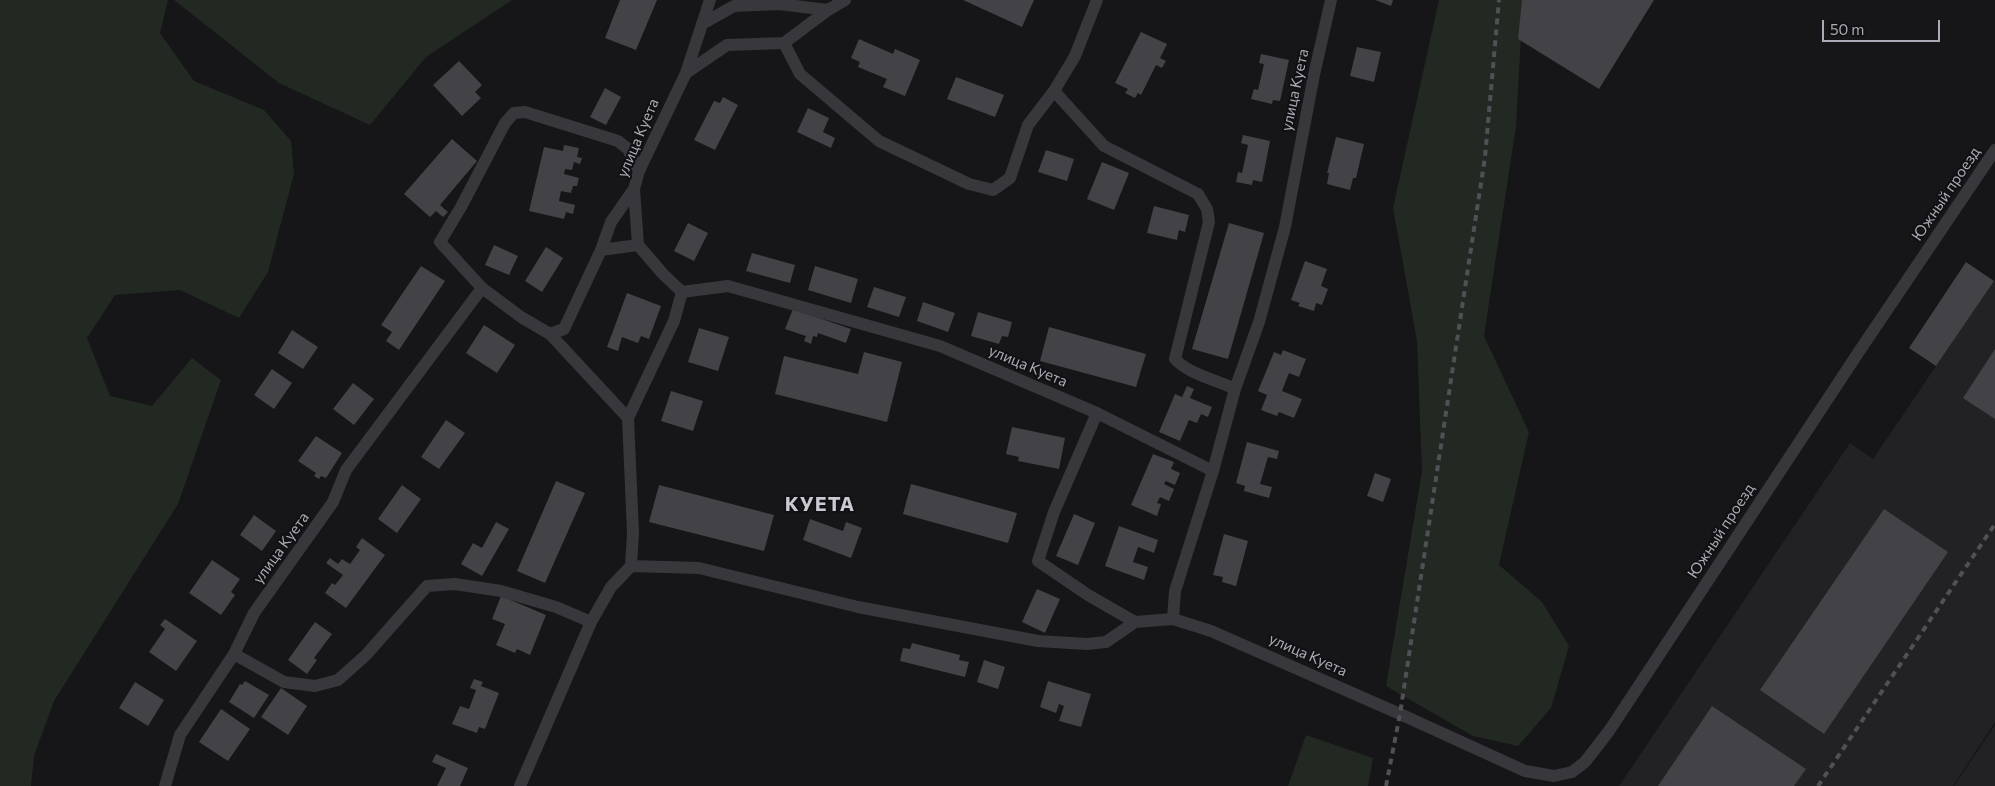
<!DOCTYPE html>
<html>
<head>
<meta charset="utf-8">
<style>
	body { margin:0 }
	#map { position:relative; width:1995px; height:786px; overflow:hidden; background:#161517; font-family:Commissioner,sans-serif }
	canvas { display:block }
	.scale { position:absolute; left:1822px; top:20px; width:118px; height:22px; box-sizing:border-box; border:2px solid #a9abb6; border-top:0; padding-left:6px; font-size:15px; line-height:18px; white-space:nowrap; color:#a9abb6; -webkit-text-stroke:4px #111012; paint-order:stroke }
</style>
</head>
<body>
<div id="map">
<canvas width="1995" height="786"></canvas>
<div class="scale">50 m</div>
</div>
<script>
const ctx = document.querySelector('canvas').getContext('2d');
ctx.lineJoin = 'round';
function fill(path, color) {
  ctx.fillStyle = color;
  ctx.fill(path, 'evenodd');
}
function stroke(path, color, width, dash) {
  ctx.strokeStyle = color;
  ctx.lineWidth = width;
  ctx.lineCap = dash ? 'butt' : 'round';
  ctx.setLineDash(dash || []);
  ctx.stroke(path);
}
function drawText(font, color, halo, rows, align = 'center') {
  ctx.font = font + ' Commissioner,sans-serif';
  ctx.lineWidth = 4;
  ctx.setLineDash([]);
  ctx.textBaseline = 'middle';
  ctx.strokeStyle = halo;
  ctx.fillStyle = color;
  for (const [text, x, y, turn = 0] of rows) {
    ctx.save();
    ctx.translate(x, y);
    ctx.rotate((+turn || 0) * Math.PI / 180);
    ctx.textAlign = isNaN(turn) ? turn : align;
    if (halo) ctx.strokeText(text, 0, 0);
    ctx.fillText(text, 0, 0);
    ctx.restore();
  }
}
const built = new Path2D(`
	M1995,279V722L1953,786H1619L1850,443L1873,459Z
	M1995,725V786H1954Z`);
const green = new Path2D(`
	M0,0H168L160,33L194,81L264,110L291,141L294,174L268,272L239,318L180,290L115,295L87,338L110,396L152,406L192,358L221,380L178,504L54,701L34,756L31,786H0Z
	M174,0H512L426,57L370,125L279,83Z
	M1439,0H1523L1516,126L1484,336L1529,432L1499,565L1542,602L1569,646L1551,708L1518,746L1473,736L1386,686L1422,471L1417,341L1393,208Z
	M1306,735L1373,758L1368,786H1288Z`);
const building = new Path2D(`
	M620,0H657L636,50L605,38Z
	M963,0H1034L1022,27Z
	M1375,0H1393L1391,6Z
	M1522,0H1654L1599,89L1518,39Z
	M1141,32L1167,44L1160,58L1166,61L1162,68L1156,65L1141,95L1138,93L1135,98L1125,93L1128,89L1115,83Z
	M859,39L893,54L895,49L920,60L905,96L883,87L887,79L858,67L860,62L851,58Z
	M1357,47L1381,52L1374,82L1350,76Z
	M1261,54L1289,60L1280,101L1273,100L1272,104L1251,99L1254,89L1258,90L1264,64L1259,63Z
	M459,61L482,85L475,92L481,98L462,116L433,85Z
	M956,77L1004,95L995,117L947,99Z
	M605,88L621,97L606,125L590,117Z
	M723,97L738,105L715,150L694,140L714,101L720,103Z
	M808,108L829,118L823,132L835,138L831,148L797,132Z
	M1243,135L1270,141L1262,182L1253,180L1252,185L1236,182L1238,172L1242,173L1248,145L1241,143Z
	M1336,137L1364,144L1356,178H1353L1350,190L1327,184L1329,173H1327Z
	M452,139L477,161L440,205L448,212L443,217L436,211L430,217L404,194Z
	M564,145L579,148L577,157L582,158L580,164L574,162L572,170L565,169L564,174L579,178L577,186H573L571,193L561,191L559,201L575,205L573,214L566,212L564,219L529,211L544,147L563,151Z
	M1046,150L1074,159L1067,181L1038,172Z
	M1102,162L1129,173L1114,210L1087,199Z
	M1154,206L1189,215L1185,232L1179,230L1177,240L1147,233Z
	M688,223L708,233L694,261L674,251Z
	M1229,223L1264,233L1228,359L1192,349Z
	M494,245L518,256L509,275L485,265Z
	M546,247L563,258L542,292L525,281Z
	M752,253L795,265L790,283L746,271Z
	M1305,261L1327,269L1321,286L1328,289L1322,305L1316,303L1314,311L1298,306L1300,303L1291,300Z
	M1966,262L1994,281L1936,366L1909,348Z
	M421,266L445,281L399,350L386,341L392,332L381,325Z
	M815,266L858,279L851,303L808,290Z
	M874,287L906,297L899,317L867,307Z
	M627,293L661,306L649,339L641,336L638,343L622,337L618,351L607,347Z
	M923,302L955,313L948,332L917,321Z
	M793,309L851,329L846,343L818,333L817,337L813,336L811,344L804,341L806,336L785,329Z
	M978,312L1012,322L1008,337L1002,336L999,344L971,336Z
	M484,325L515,345L497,373L466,353Z
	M1049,327L1146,354L1136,387L1040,361Z
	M699,328L729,337L718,371L688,362Z
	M292,330L318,347L303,369L278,353Z
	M1995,349V419L1963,398Z
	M1283,350L1306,359L1299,377L1289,373L1282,391L1302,399L1294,418L1279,412L1277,416L1261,410L1267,395L1258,391L1274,352L1281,355Z
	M864,352L902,362L887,422L775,394L784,356L858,374Z
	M272,369L292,383L274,409L254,395Z
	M353,383L374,399L354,425L333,409Z
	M1187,386L1194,389L1190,398L1212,407L1208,417L1201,414L1197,423L1189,420L1180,441L1159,432L1175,394L1182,397Z
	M671,391L703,401L693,431L661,421Z
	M446,420L465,433L439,469L421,457Z
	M1012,427L1065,438L1059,469L1018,461L1019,457L1006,454Z
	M316,436L342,453L326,478L321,476L319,479L314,476L316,473L298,461Z
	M1247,442L1279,451L1277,459L1268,457L1260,484L1272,487L1269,498L1244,491L1245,486L1236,483Z
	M1153,454L1174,462L1171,469L1180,473L1175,485L1166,481L1164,484L1174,489L1169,501L1160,497L1157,503L1161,504L1157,516L1131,505Z
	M1375,473L1391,479L1383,502L1367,496Z
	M556,481L585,493L545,583L517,571Z
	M911,484L1017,513L1008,543L903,514Z
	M402,485L421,499L397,533L378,519Z
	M659,485L774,515L764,551L649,522Z
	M1884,509L1948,552L1824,734L1760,690Z
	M1074,514L1095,523L1078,565L1056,556Z
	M254,515L276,531L262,551L240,535Z
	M810,519L843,531L846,522L862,528L851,558L803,540Z
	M496,522L509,529L482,576L461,564L473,543L482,548Z
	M1119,526L1158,540L1154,553L1138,547L1133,562L1148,567L1144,580L1105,566Z
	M1224,534L1248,541L1236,586L1222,582L1223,577L1213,575Z
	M362,538L385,555L346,608L325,593L332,583L335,585L343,575L326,563L330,558L338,564L342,559L350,564L360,550L356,547Z
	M212,560L240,579L231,592L235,595L221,615L189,593Z
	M1037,589L1060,599L1045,633L1022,622Z
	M501,596L546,615L530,655L517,649L515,653L496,645L505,624L492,619Z
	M165,619L197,641L176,671L149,652L165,629L160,625Z
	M315,622L332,634L314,658L317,660L307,674L288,660Z
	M912,643L960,655L959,660L969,662L965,677L900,661L903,648L910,649Z
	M984,660L1005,667L998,689L977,682Z
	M474,679L483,682L481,686L499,693L485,729L479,727L477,733L452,724L460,706L469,709L476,690L470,688Z
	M245,681L269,695L254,718L229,702L240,684L242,685Z
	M1048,681L1091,694L1081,727L1059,721L1064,706L1059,704L1056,713L1040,707Z
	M135,682L164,700L148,726L119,708Z
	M281,688L307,706L288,735L261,717Z
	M1712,706L1806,769L1794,786H1658Z
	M221,709L250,729L228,761L199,742Z
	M436,754L468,768L460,786H437L446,768L432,762Z`);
const street = new Path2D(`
	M702,24L734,6L779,4L828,10
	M784,43L800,74L879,141L969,184L993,190L1010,178L1028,125L1054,91L1075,56L1097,0
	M686,73L727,45L784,43L828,10L845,0
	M1054,91L1104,146L1198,194L1207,209L1209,222L1175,359C1190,375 1215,379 1235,389
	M601,250L638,245
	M482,288L440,242L461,207L505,123L514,113L525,112L618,141L628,149L639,171
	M682,292L728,286L940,346L1097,413L1054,512L1038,561L1088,595L1135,622
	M550,334L564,329L601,250L611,222L634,189
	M1097,413L1213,471
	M628,418L674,321L682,292L663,274L638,245L634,189L639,171L686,73L710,0
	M1173,619L1175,591L1213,471L1235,389L1259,322L1285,227L1314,75L1331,0
	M234,654L284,682L315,686L338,680L366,655L427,586L455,584L501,591L556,607L591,622
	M165,786L180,735L234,654L254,613L333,502L346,470L482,288L521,317L550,334L628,418L633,533L631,566
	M520,786L591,622L611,587L631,566L699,568L858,607L1038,641L1087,644L1106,642L1135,622L1173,619L1211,631L1400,714L1525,771L1554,776L1572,772L1585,762L1609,731L1858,353L1995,150`);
const rail = new Path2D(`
	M1386,786L1400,714L1485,157L1499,0
	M1818,786L1995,524`);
const streetNames = [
	["улица Куета",1295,90,-78],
	["улица Куета",638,138,-67],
	["Южный проезд",1946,194,-56],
	["улица Куета",1028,366,23],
	["Южный проезд",1721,531,-57],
	["улица Куета",281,548,-54],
	["улица Куета",1308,655,24]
];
const districtNames = [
	["КУЕТА",820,504]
];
fill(built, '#222124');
fill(green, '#222923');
fill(building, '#434247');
stroke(street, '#37373c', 12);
stroke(rail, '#505156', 4, [6, 5]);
drawText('15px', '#a9abb6', '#111012', streetNames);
ctx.letterSpacing = '1px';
drawText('bold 20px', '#c9cad2', '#111012', districtNames);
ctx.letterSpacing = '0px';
</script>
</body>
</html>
